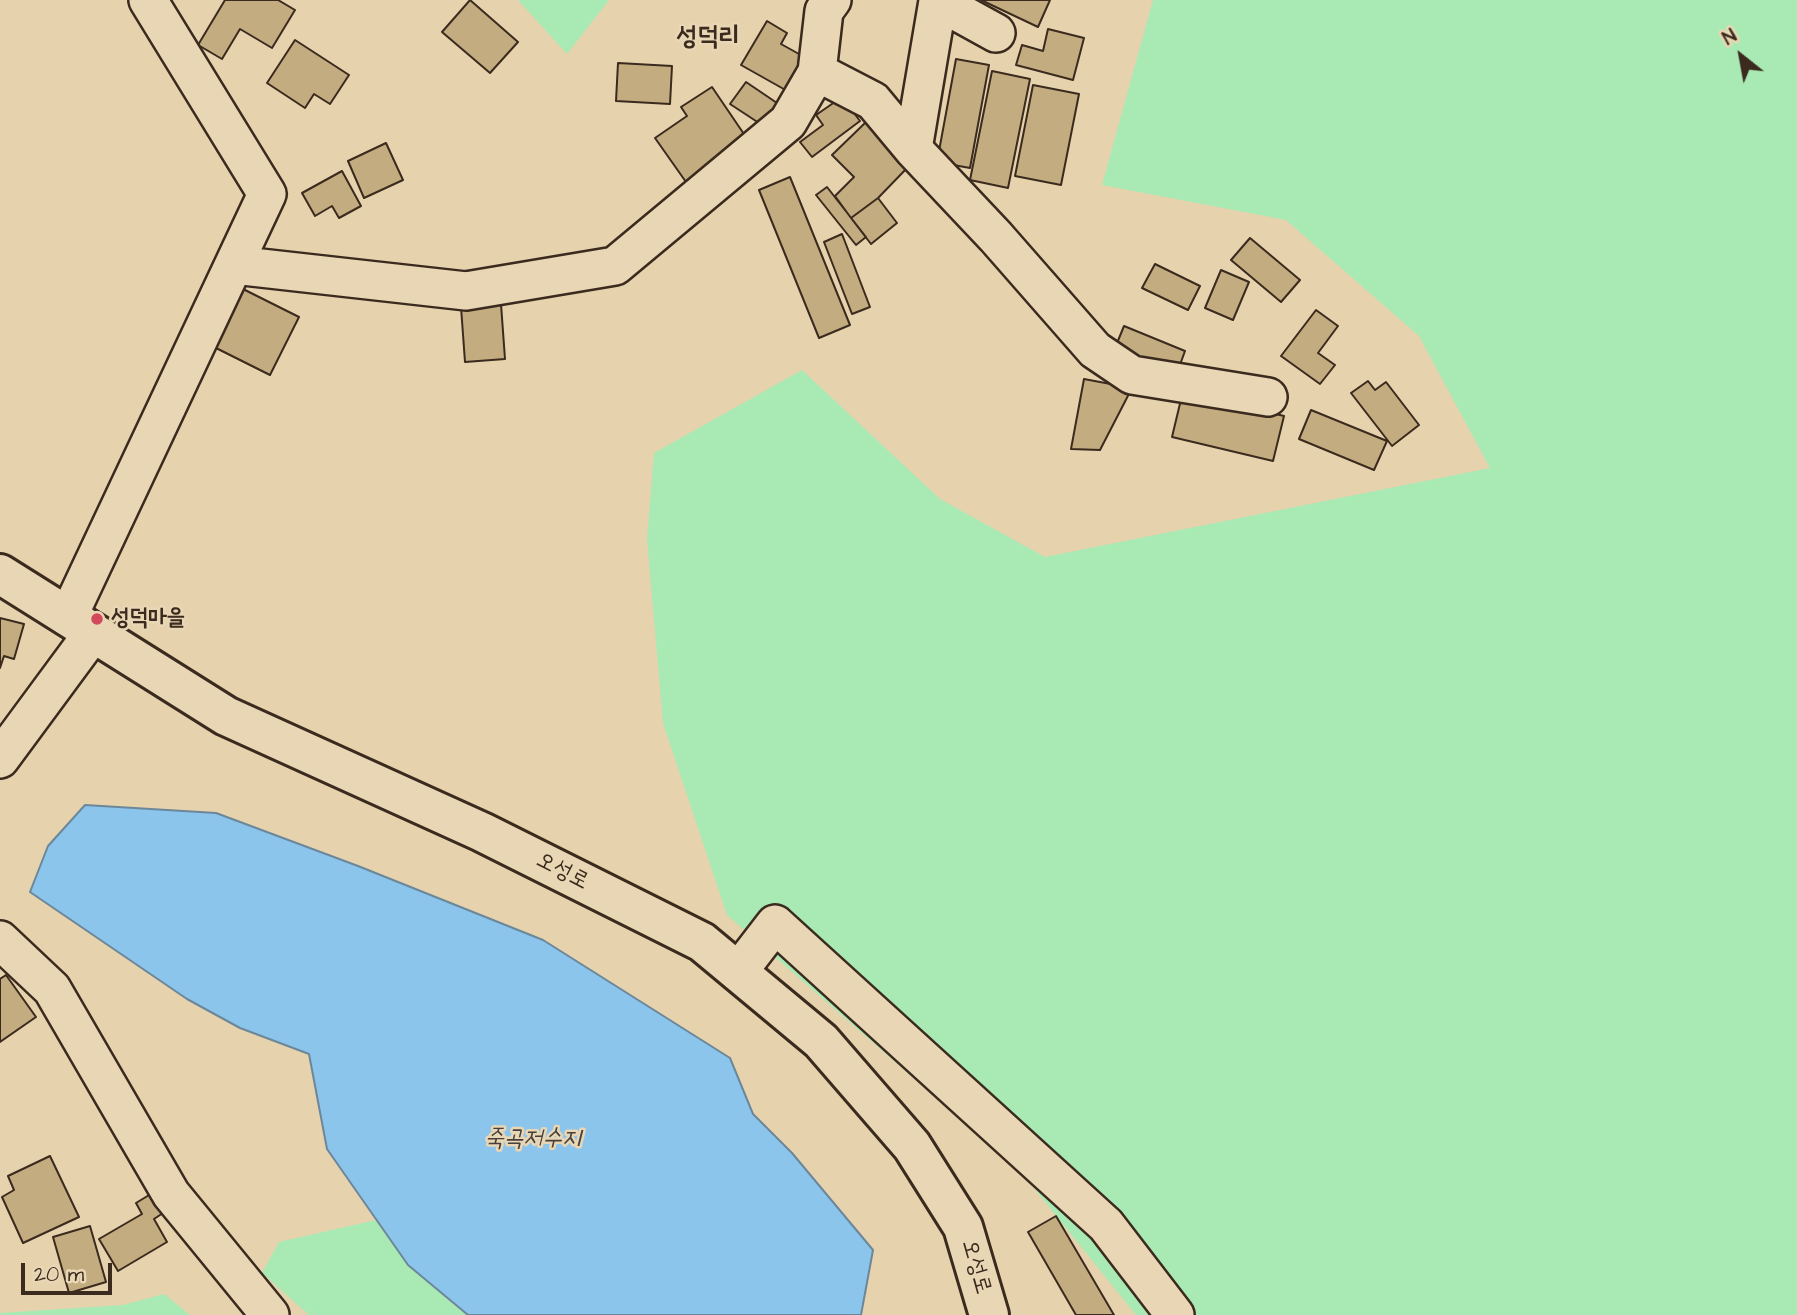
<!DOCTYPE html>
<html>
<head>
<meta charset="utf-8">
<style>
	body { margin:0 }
	#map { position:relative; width:1797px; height:1315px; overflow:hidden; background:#e6d2ad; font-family:"Architects Daughter",sans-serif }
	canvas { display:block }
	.north { position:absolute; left:1706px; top:21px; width:70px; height:70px; -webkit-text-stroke:5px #e9d6b4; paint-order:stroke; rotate:329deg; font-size:19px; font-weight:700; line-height:28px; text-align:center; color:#3b2a1e }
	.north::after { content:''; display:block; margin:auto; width:24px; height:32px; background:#3b2a1e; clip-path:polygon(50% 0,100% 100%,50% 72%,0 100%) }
	.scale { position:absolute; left:21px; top:1263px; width:91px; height:32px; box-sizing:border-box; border:4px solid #3b2a1e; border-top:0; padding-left:9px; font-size:21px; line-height:24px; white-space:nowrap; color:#3b2a1e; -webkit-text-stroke:5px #e9d6b4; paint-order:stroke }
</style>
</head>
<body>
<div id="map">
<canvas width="1797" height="1315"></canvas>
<div class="north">N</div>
<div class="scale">20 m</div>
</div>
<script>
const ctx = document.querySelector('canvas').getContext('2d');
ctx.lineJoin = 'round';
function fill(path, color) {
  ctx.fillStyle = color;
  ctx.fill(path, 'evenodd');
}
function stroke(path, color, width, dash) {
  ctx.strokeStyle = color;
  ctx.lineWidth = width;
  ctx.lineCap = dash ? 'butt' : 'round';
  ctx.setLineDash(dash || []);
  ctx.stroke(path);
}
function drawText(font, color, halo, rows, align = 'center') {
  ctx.font = font + ' "Architects Daughter","Poor Story",sans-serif';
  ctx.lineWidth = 5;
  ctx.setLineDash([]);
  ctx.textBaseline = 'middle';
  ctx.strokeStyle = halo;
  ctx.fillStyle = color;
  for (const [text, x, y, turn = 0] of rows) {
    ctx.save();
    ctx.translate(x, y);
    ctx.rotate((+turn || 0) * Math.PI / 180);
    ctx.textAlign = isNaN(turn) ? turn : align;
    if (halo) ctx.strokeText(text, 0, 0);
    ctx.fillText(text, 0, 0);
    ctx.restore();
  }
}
const green = new Path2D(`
	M518,0H609L567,54Z
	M1153,0H1797V1315H1136L1020,1171L727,915L663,723L647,539L654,453L802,370L940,499L1045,557L1490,468L1419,336L1286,220L1102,185Z
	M376,1220L408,1265L468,1315H309L262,1273L279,1242Z
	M164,1294L190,1315H0V1313L123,1305Z`);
const water = new Path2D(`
	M85,805L216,813L358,866L543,940L730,1058L753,1114L792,1153L873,1250L861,1315H468L408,1265L327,1149L309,1054L240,1028L187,999L30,892L48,846Z`);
const building = new Path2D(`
	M225,0H278L295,10L272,48L240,29L222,59L198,45Z
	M470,0L518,42L490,73L442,32Z
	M981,0H1050L1038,27Z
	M767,21L787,33L781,44L808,59L789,92L741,65Z
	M1048,29L1084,38L1073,80L1016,65L1022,45L1043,51Z
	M295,40L349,75L330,104L314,94L305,108L267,83Z
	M956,59L989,65L970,168L937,162Z
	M618,63L672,66L670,104L616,101Z
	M992,71L1030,79L1008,188L970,180Z
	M746,82L777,103L762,125L730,104Z
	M1033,85L1079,94L1061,185L1015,176Z
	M712,87L748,140L686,182L655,138L687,116L681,107Z
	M842,97L860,121L812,157L800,142L823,125L816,115Z
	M866,122L909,166L878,198L851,218L835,196L854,177L832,155Z
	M386,143L403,180L364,198L348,161Z
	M342,171L361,206L339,218L332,206L315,216L302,193Z
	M790,177L850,325L819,338L759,190Z
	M827,187L866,237L856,245L816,195Z
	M878,198L897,223L871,244L851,218Z
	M842,234L870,307L852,314L824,242Z
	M1250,238L1300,280L1281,302L1231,260Z
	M1155,264L1200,286L1188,310L1142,288Z
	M1221,270L1249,282L1233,320L1205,308Z
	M243,289L299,317L270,375L214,347Z
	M501,304L505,359L465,362L461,307Z
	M1316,310L1338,326L1318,353L1335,365L1320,384L1281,356Z
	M1124,326L1185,351L1177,373L1115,348Z
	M1084,379L1132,388L1100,450L1071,449Z
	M1368,381L1375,390L1386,382L1419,425L1392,446L1351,393Z
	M1183,391L1284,416L1273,461L1172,437Z
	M1311,410L1387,441L1374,470L1299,439Z
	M0,618L24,624L14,659L4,656L0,668Z
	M6,975L36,1017L0,1042V979Z
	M50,1156L79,1217L23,1243L2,1197L14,1190L8,1176Z
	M154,1192L166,1211L154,1219L167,1242L118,1271L99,1239L142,1214L136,1203Z
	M1056,1216L1114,1315H1076L1028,1232Z
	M90,1226L106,1282L69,1293L53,1237Z`);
const minor = new Path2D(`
	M817,72L873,101L913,149L996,237L1095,350L1132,375L1268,397
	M913,149L938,1L996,33
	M234,265L466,291L615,266L788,122L817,72L824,11L832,0
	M68,617L267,194L148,0
	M0,759L93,633
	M0,940L52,989L171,1194L270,1315
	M738,972L775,924L1106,1225L1175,1315`);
const secondary = new Path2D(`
	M0,574L226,716L482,832L702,942L821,1041L912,1146L963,1227L989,1315`);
const markers = [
	[97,619,7,"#d1495b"]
];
const poiNames = [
	["성덕마을",111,619]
];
const streetNames = [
	["오성로",562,872,27],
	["오성로",975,1267,74]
];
const waterNames = [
	["죽곡저수지",533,1140]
];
const quarterNames = [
	["성덕리",708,39]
];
fill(green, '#a9eab4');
fill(water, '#8cc5eb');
stroke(water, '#6c8799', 2);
fill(building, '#c4ac81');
stroke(building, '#3b2a1e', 2);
stroke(minor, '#3b2a1e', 42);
stroke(secondary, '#3b2a1e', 44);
stroke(minor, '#e9d6b4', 37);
stroke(secondary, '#e9d6b4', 38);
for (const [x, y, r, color] of markers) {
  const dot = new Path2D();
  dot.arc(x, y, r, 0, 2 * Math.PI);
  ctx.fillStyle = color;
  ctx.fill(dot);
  stroke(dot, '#e9d6b4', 2.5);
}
drawText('bold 23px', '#3b2a1e', '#e9d6b4', poiNames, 'left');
drawText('23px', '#3b2a1e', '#e9d6b4', streetNames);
drawText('italic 24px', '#47413d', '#e9d6b4', waterNames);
drawText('bold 26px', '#3b2a1e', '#e9d6b4', quarterNames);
</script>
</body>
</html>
